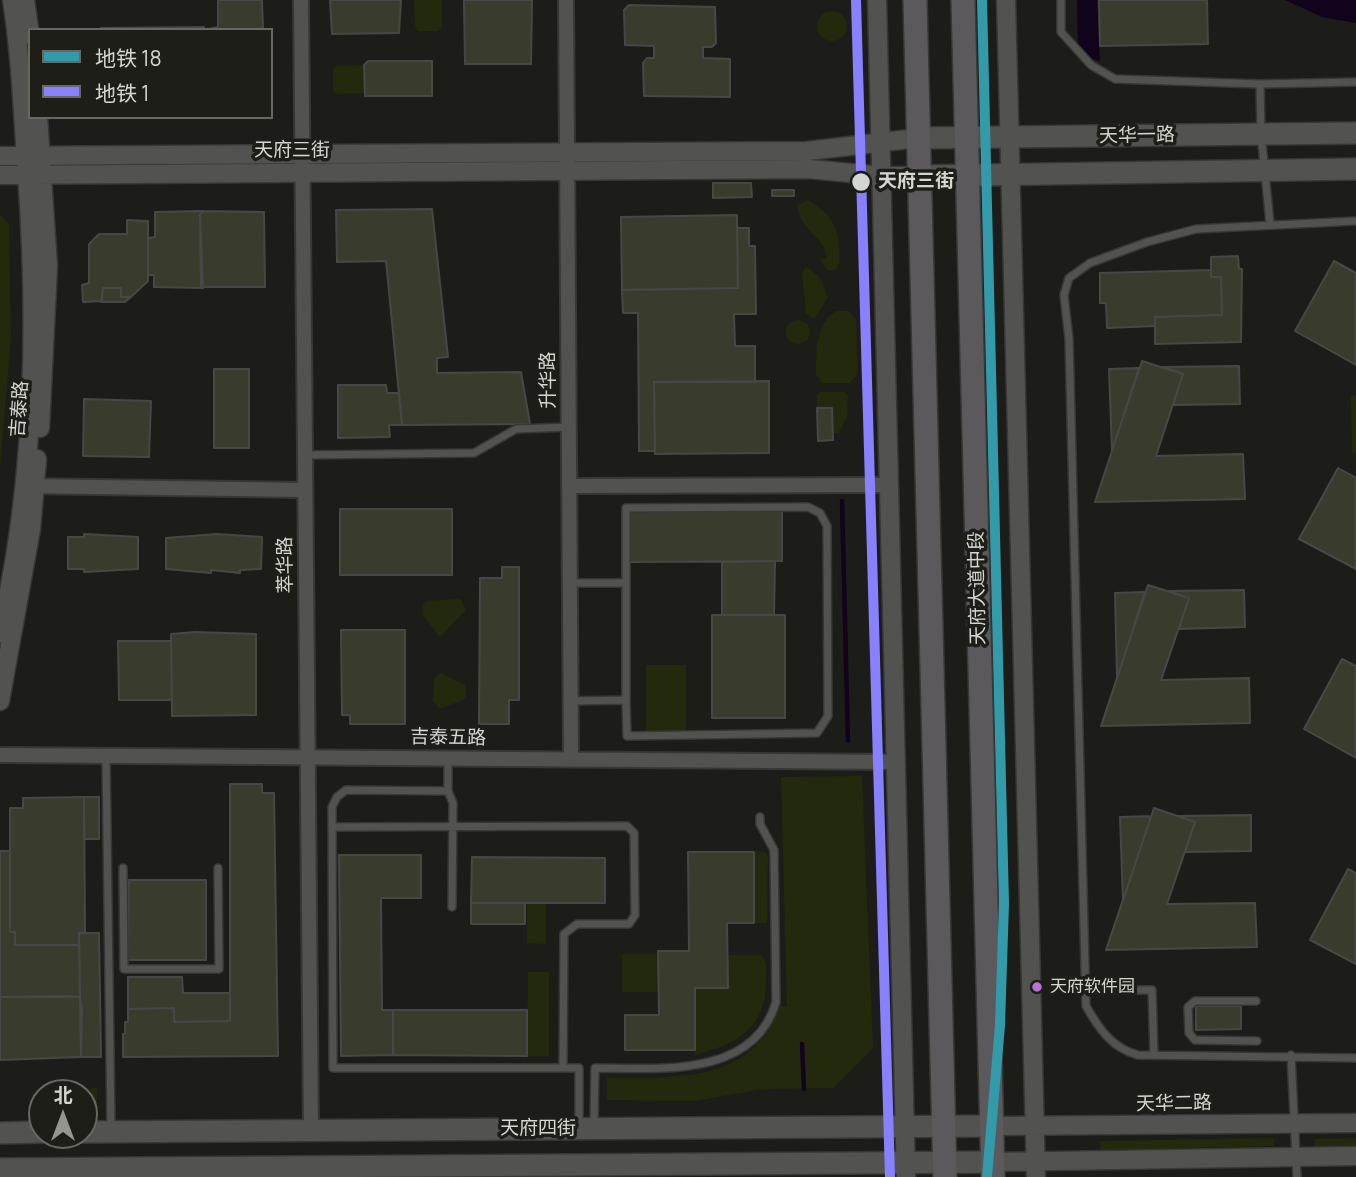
<!DOCTYPE html>
<html>
<head>
<meta charset="utf-8">
<style>
	body { margin:0 }
	#map { position:relative; width:1356px; height:1177px; overflow:hidden; background:#1c1d19; font-family:Manrope,"Noto Sans SC",sans-serif }
	canvas { display:block }
	.legend { position:absolute; left:28px; top:28px; width:245px; height:91px; box-sizing:border-box; background:#1d1e18; border:2px solid #666862; margin:0; padding:9px 12px; list-style:none; font-size:21px; color:#d4d6d1 }
	.legend li { display:flex; align-items:center; gap:14px; height:35px }
	.legend b { width:35px; border:2px solid #666862 }
	.north { position:absolute; left:28px; top:1079px; width:70px; height:70px; box-sizing:border-box; background:#1d1e18; border:2px solid #666862; border-radius:50%; rotate:0deg; font-size:19px; font-weight:700; line-height:28px; text-align:center; color:#d4d6d1 }
	.north::after { content:''; display:block; margin:auto; width:24px; height:32px; background:#949591; clip-path:polygon(50% 0,100% 100%,50% 72%,0 100%) }
</style>
</head>
<body>
<div id="map">
<canvas width="1356" height="1177"></canvas>
<ul class="legend">
<li><b style="height:9px;background:#339aaa"></b>地铁 18</li>
<li><b style="height:9px;background:#8880ff"></b>地铁 1</li>
</ul>
<div class="north">北</div>
</div>
<script>
const ctx = document.querySelector('canvas').getContext('2d');
ctx.lineJoin = 'round';
function fill(path, color) {
  ctx.fillStyle = color;
  ctx.fill(path, 'evenodd');
}
function stroke(path, color, width, dash) {
  ctx.strokeStyle = color;
  ctx.lineWidth = width;
  ctx.lineCap = dash ? 'butt' : 'round';
  ctx.setLineDash(dash || []);
  ctx.stroke(path);
}
function drawText(font, color, halo, rows, align = 'center') {
  ctx.font = font + ' Manrope,"Noto Sans SC",sans-serif';
  ctx.lineWidth = 7;
  ctx.setLineDash([]);
  ctx.textBaseline = 'middle';
  ctx.strokeStyle = halo;
  ctx.fillStyle = color;
  for (const [text, x, y, turn = 0] of rows) {
    ctx.save();
    ctx.translate(x, y);
    ctx.rotate((+turn || 0) * Math.PI / 180);
    ctx.textAlign = isNaN(turn) ? turn : align;
    if (halo) ctx.strokeText(text, 0, 0);
    ctx.fillText(text, 0, 0);
    ctx.restore();
  }
}
const green = new Path2D(`
	M414,0H442V26L438,31H418L415,26Z
	M817 26a15 15 0 1 1 30 0a15 15 0 1 1-30 0Z
	M364,65V93L336,94L333,91V69L336,66Z
	M807,200C828,211 839,225 839,249C839,257 841,264 835,270H827L819,259L827,258C826,237 797,229 798,205Z
	M0,215L9,224L11,337L0,468Z
	M806,267L819,276L828,297L815,318H811L806,314L802,273Z
	M836,311H848L856,319L858,374L850,383H822L816,374C816,354 816,322 836,311Z
	M786 332a12 12 0 1 1 24 0a12 12 0 1 1-24 0Z
	M820,392H845L848,396L847,417L839,433H833L832,408H817V395Z
	M1356,395V453H1352L1351,396Z
	M457,599L461,600L466,610L440,637L422,614L423,604L427,601Z
	M646,665H686V731H646Z
	M440,673L465,685L467,694L465,699L440,709L433,701L434,679Z
	M862,776L873,1048L833,1088L764,1089L694,1101L607,1100V1078C677,1077 750,1085 780,1006H787L781,777Z
	M754,852H765L768,856L767,923H754Z
	M527,903H546V944L527,943Z
	M622,954H658V992H622Z
	M728,955H762C768,963 766,972 766,982C766,1028 737,1044 695,1055V988H728Z
	M528,972H549V1056H527Z
	M97,1088V1107H84V1093H43V1089Z
	M1274,1138V1146L1101,1150L1100,1141Z
	M1356,1138V1147H1315V1139Z`);
const water = new Path2D(`
	M1077,0H1097L1100,61L1092,59L1078,46Z
	M1285,0H1356V23L1322,17Z`);
const stream = new Path2D(`
	M842,501L848,741
	M802,1044L804,1089`);
const building = new Path2D(`
	M218,0H262L263,30H204L218,27Z
	M330,0H401L399,33L332,34Z
	M464,0H532L531,64H465Z
	M1099,0H1207L1208,44L1100,46Z
	M629,5L715,7L716,43L712,47H703V58L730,59V97L644,96L643,63L647,58H654V46L625,45L624,10Z
	M204,27V30H101V28Z
	M368,61H432V96H365L364,65Z
	M713,183H751L752,197L713,198Z
	M772,190H794V196H772Z
	M432,209L448,357L437,358V373L521,372L530,424L402,425L386,261L337,262L336,210Z
	M203,211L264,212L265,287H201L200,215Z
	M203,211L200,215L203,288L154,287V275H148V238L155,237V212Z
	M737,215L738,288L622,290L621,217Z
	M127,220L148,221V281L131,297H121V288H103L102,301L83,302L82,285L89,283V244L99,234H127Z
	M737,228H749V246H755L756,314H734L735,346H755V382H654L655,451H639L638,313H623L622,290L738,288Z
	M1238,256L1239,269H1242L1241,342L1155,344V317L1222,315L1221,277H1211V257Z
	M1334,261L1356,273V365L1295,331Z
	M1211,270V277H1221L1222,315L1155,317V326L1107,328L1106,303H1100V273Z
	M103,288H121V297H131L125,302H101Z
	M1142,361L1183,374L1156,456L1243,454L1245,499L1095,502Z
	M1239,366L1240,404L1173,405L1183,374L1163,367Z
	M1139,368L1112,451L1109,369Z
	M214,369H249V448H214Z
	M769,381V453L655,454L654,382Z
	M338,385H386L387,393H399L402,425H389L390,437L338,438Z
	M84,399L151,401L149,457L83,456Z
	M817,408H832L833,440L818,441Z
	M1338,468L1356,478V569L1299,539Z
	M340,509H452V575H340Z
	M630,511H782V561L630,562Z
	M84,534L138,537V569L84,572V569H68V537H84Z
	M217,534L262,537L261,569L240,570V573L211,570V573L166,569V538Z
	M775,561L774,615H722V562Z
	M502,567H519V700H509V724H479L480,578H502Z
	M1148,585L1189,598L1161,680L1249,678L1250,723L1101,726Z
	M1244,590L1245,627L1179,629L1189,598L1168,591Z
	M1145,592L1117,679L1115,593Z
	M712,615H785V718H712Z
	M341,630H405V724H350V715H342Z
	M195,632L256,634V715L172,716L171,634Z
	M118,641H171L172,700H119Z
	M1342,659L1356,666V758L1304,729Z
	M230,784H262V793H274L278,1056L123,1057V1034H125V1022H128V1009L174,1008V1022L230,1021Z
	M84,797L85,933H79V945H15V932H10V808H23V798Z
	M84,797H99V839H84Z
	M1154,808L1195,822L1167,904L1255,903L1257,947L1106,950Z
	M1251,815V851L1185,852L1195,822L1177,816Z
	M1151,816L1123,901L1120,817Z
	M0,851H10V932H15V945H79L80,997H0Z
	M688,852H754V923H727L728,988H695V1050H625V1015H659L658,951H689Z
	M339,855H421V898H381L382,1010H393V1055L341,1056Z
	M472,857L605,858V903H471Z
	M1348,869L1356,873V964L1310,940Z
	M129,880H206V960H128Z
	M471,903H525V924H471Z
	M79,933H99L101,1057H81Z
	M128,977H182L183,993H230V1021L174,1022V1008L128,1009Z
	M70,996L80,997L82,1009L81,1057L0,1060V997Z
	M1196,1006H1241V1029L1196,1030Z
	M393,1010H527V1056L393,1055Z`);
const service = new Path2D(`
	M1061,0V32L1091,65L1115,79L1260,84L1356,82
	M1260,84L1261,134L1270,223
	M1356,221L1196,229L1147,242L1090,263L1069,278L1064,295L1069,339L1086,1006C1099,1029 1112,1048 1138,1055L1356,1058
	M305,455L474,453L516,429L569,427
	M570,583H626
	M571,701L626,700L627,736L817,733L828,716L827,526L820,513L808,507L626,508V700
	M106,756L111,1128
	M448,759V791L346,790L337,797L332,807L333,1068H579V1128
	M448,791L453,803L452,907
	M332,827L627,826L634,833L635,915L629,924H577L564,934L563,1068
	M123,868L124,969H219L218,868
	M1085,990H1152L1154,1055
	M1256,1001H1195L1188,1007L1189,1033L1195,1040L1257,1041
	M1291,1055L1297,1177
	M594,1125L595,1068C657,1068 754,1079 776,1002L774,850L760,824V817`);
const minor = new Path2D(`
	M301,0L311,1131
	M566,0L571,759
	M26,486L305,490
	M569,486L889,485
	M0,755L896,762`);
const tertiary = new Path2D(`
	M25,0L30,35
	M877,0L906,1177
	M1006,0L1036,1177
	M38,117L48,266L40,428
	M0,156L807,151L918,138
	M0,175L809,169L882,176H919
	M0,633C35,485 38,326 27,174C23,116 21,58 12,0
	M0,701L31,529L37,459
	M992,1126L1356,1123
	M993,1162L1356,1156`);
const secondary = new Path2D(`
	M918,138L1356,133
	M919,176L1356,169
	M84,1132L992,1126
	M0,1133L42,1132
	M0,1169L993,1162`);
const primary = new Path2D(`
	M915,0L945,1177
	M963,0L993,1177`);
const metro1 = new Path2D(`
	M982,0L1004,903L1000,1025L987,1177`);
const metro2 = new Path2D(`
	M856,0L890,1177`);
const markers = [
	[861,182,10,"#d4d6d1"],
	[1037,987,6,"#b673d3"]
];
const busNames = [
	["天府软件园",1050,987]
];
const streetNames = [
	["天华一路",1137,136,-1],
	["天府三街",292,151],
	["升华路",549,380,-90],
	["吉泰路",20,409,-86],
	["萃华路",286,565,-91],
	["天府大道中段",978,588,-91],
	["吉泰五路",448,738,1],
	["天华二路",1174,1104,-1],
	["天府四街",538,1129]
];
const stopNames = [
	["天府三街",878,182]
];
fill(green, '#23290c');
fill(water, '#10031b');
stroke(stream, '#10031b', 4.5);
fill(building, '#393c2c');
stroke(building, '#474845', 2);
stroke(service, '#373835', 10);
stroke(minor, '#373835', 18);
stroke(tertiary, '#373835', 21);
stroke(secondary, '#373835', 24);
stroke(primary, '#373835', 26);
stroke(service, '#525350', 7);
stroke(minor, '#525350', 14);
stroke(tertiary, '#525350', 18);
stroke(secondary, '#525350', 21);
stroke(primary, '#5c595c', 23);
stroke(metro1, '#339aaa', 10);
stroke(metro2, '#8880ff', 10);
for (const [x, y, r, color] of markers) {
  const dot = new Path2D();
  dot.arc(x, y, r, 0, 2 * Math.PI);
  ctx.fillStyle = color;
  ctx.fill(dot);
  stroke(dot, '#1d1e18', 2.5);
}
drawText('17px', '#d4d6d1', '#1d1e18', busNames, 'left');
drawText('19px', '#d4d6d1', '#1d1e18', streetNames);
drawText('bold 19px', '#d4d6d1', '#1d1e18', stopNames, 'left');
</script>
</body>
</html>
